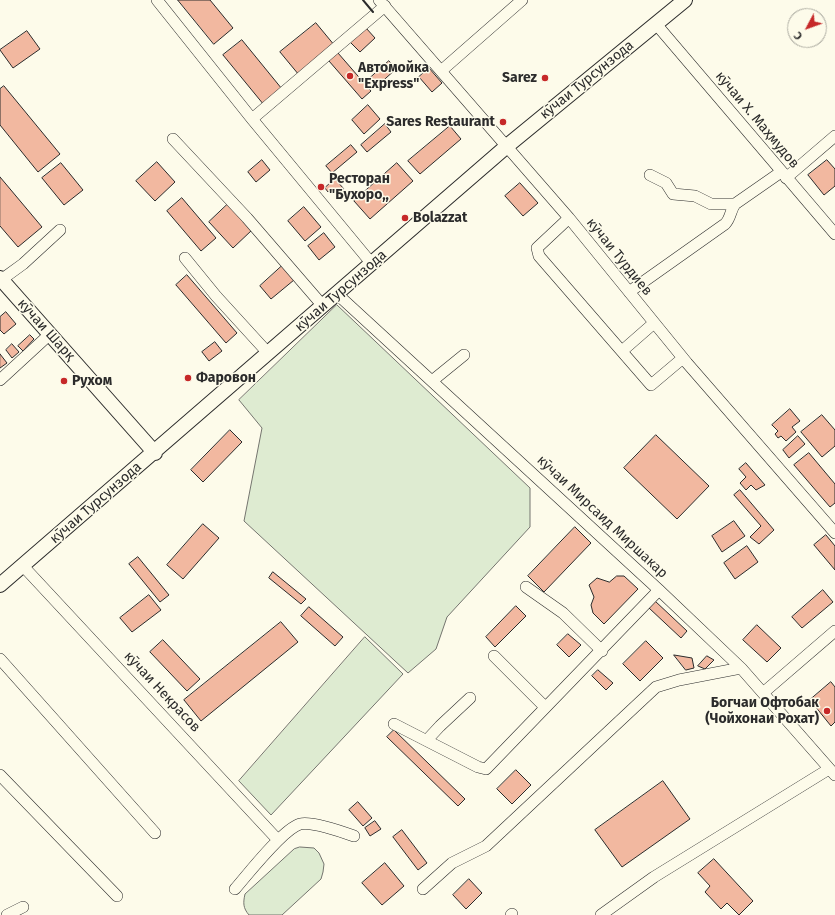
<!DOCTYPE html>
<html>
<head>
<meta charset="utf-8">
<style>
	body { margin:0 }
	#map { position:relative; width:835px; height:915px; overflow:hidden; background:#fdfbea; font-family:"Fira Sans",sans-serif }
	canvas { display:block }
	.north { position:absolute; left:787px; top:8px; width:40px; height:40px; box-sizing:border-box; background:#fdfbea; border:1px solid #a9a89e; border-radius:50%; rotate:229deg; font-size:11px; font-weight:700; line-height:16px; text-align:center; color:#2b2b2b }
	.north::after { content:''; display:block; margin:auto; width:14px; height:18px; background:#c62828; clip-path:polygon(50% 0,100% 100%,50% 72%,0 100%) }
</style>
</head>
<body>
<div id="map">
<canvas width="835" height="915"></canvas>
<div class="north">С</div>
</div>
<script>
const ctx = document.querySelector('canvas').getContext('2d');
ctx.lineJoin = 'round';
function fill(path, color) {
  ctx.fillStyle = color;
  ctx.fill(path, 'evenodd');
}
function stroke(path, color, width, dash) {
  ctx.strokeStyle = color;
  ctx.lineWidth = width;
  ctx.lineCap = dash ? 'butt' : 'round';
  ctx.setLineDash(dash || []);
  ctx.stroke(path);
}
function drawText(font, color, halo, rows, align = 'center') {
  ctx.font = font + ' "Fira Sans",sans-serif';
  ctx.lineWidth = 3;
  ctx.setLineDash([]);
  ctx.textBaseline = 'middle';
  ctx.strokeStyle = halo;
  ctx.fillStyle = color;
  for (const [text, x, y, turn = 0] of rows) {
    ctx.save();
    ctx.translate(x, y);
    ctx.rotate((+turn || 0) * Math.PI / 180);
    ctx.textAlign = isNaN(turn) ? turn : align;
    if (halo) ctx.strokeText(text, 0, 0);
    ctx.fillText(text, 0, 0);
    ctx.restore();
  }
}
const green = new Path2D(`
	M337,305L530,488V527L447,617L436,649L408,673L244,521L262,428L239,400Z
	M365,637L403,674L271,815L239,781Z
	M300,847L314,848L319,853L324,864L323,872L321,879L282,915H249C243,908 243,903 245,894L294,849Z`);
const building = new Path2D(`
	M178,0H210L233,28L214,44Z
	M316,23L335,46L299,75L280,52Z
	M366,28L375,38L360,52L350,42Z
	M27,31L40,49L13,68L0,50Z
	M242,40L282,89L264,105L223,55Z
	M338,53L371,91L362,99L329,61Z
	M389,61L396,69L376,87L369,79Z
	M429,68L442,83L432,92L419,77Z
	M4,86L60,154L38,172L0,125V89Z
	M368,105L380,119L364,134L352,120Z
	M385,124L391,132L367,152L361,145Z
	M450,126L461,139L420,174L408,161Z
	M351,145L357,152L332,173L326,166Z
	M262,160L270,170L256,182L248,172Z
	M827,160L835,169V186L824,195L808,175Z
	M157,162L175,182L155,201L136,181Z
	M61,163L83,190L64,205L42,178Z
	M397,163L413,181L370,219L354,201Z
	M0,177L42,227L18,247L0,226Z
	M335,179L344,189L336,195L331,189L328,192L325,188Z
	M520,183L538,203L523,216L505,196Z
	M182,198L216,238L201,251L167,211Z
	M228,204L252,230L233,248L209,222Z
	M304,207L321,227L305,241L288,221Z
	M324,233L335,247L319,260L308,246Z
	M282,266L294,280L271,299L260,286Z
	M187,275L237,333L226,343L176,285Z
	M6,312L16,324L4,334L0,330V317Z
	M30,335L34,339L23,351L18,346Z
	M215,342L222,351L209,361L202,352Z
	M12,344L19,352L12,358L6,350Z
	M0,354L7,363L0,368Z
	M790,409L800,421L792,427L796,432L786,441L781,436L778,438L775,434L778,431L772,425Z
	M822,415L835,430V446L822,457L801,432Z
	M230,430L242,442L203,482L191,470Z
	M656,435L709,486L677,519L624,468Z
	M798,436L805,444L789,458L783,450Z
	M809,453L835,484V503L830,507L794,465Z
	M746,463L765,485L756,490L751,485L746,490L740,483L746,477L739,469Z
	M740,490L774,530L759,544L750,537L761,526L734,495Z
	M734,521L745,536L722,552L712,536Z
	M203,524L219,538L183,579L167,565Z
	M575,527L591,543L544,592L528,576Z
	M826,535L835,546V570L814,545Z
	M747,546L758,562L735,579L724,563Z
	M138,557L169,595L160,602L129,564Z
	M273,572L306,599L301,604L269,578Z
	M617,576H624L638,589L604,624L593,613L591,605L594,597L589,585L597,578L609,582Z
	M823,590L833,602L802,628L792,617Z
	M149,595L161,610L132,632L120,618Z
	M655,601L687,631L681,638L649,608Z
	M516,606L526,616L495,647L486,637Z
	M309,607L343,637L335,646L301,616Z
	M281,622L298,642L201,721L184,700Z
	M757,625L781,648L767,662L743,640Z
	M568,634L581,645L569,657L557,645Z
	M163,640L200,679L187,691L150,652Z
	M646,641L663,658L640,681L623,664Z
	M674,655L692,658L694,668L686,670Z
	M707,656L714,660L705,669L698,666Z
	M598,670L613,683L606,690L592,676Z
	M831,682L835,687V722L831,726L810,700Z
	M394,730L465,799L458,806L387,737Z
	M516,770L531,785L512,804L497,789Z
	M663,781L690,819L622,867L595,830Z
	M358,802L372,818L363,826L349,810Z
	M375,821L381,829L370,836L365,828Z
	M402,830L427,863L418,870L393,837Z
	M714,859L753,901L739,915L727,903L721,909L705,892L710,886L698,873Z
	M385,863L404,886L382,905L362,883Z
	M469,879L482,893L466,909L453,895Z`);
const minor = new Path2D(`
	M157,0L252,119L372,264
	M379,0L569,218L687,363L835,533
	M656,24L835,234
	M441,71L522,0
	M252,119L385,6
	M173,139L247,218L323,306
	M650,175L666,183L673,194L695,196L711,204H735
	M786,178L835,136
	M569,218L537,248L539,256L651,385L683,358
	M185,258L216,296L268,353
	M1,280L23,264L60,230
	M629,292L725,224C731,218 730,211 735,204L781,172
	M337,294L659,590L741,668L835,775
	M622,351L654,323
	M0,380L50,334
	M432,381L464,355
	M23,566L277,839
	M526,587L563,613L602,651
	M494,656L545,707
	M0,659L155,833
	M763,693L835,631
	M394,724L478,767L486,769L659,590
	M427,740L440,726L470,698
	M0,775L117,896
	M235,889C248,874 283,829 300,824C311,821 343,832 354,836
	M423,889L452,863L486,846L656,687L679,680L741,668
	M7,915L23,907
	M511,915L512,914
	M601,915L654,877L829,769`);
const major = new Path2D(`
	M0,278L155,453
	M0,585L507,146L685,0`);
const wall = new Path2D(`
	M363,0L373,12`);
const markers = [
	[350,76,4,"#c62828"],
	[545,78,4,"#c62828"],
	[503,122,4,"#c62828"],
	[321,187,4,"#c62828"],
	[405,218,4,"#c62828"],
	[188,378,4,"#c62828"],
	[64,381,4,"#c62828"],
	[827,711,4,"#c62828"]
];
const poiNames = [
	["Автомойка",358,68],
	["\"Express\"",358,84],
	["Sarez",537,78,"right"],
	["Sares Restaurant",495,122,"right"],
	["Ресторан",329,179],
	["\"Бухоро,,",329,195],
	["Bolazzat",413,218],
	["Фаровон",196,378],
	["Рухом",72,381],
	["Богчаи Офтобак",819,703,"right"],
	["(Чойхонаи Рохат)",819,719,"right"]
];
const streetNames = [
	["кӯчаи Турсунзода",587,80,-39],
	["кӯчаи Х. Маҳмудов",757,120,50],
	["кӯчаи Турдиев",619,257,51],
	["кӯчаи Турсунзода",341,291,-41],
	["кӯчаи Шарқ",46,330,48],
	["кӯчаи Турсунзода",96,503,-41],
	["кӯчаи Мирсаид Миршакар",602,517,43],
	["кӯчаи Некрасов",162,692,47]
];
fill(green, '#deebd1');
stroke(green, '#74746e', 1);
fill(building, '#f2b8a0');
stroke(building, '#2b2b2b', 1);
stroke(minor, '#2b2b2b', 12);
stroke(major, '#2b2b2b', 16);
stroke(minor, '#fdfbea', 11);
stroke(major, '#fdfbea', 14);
stroke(wall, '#2b2b2b', 2);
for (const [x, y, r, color] of markers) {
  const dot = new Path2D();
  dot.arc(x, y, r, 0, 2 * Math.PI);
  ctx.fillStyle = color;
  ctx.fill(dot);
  stroke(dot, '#fdfbea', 1.5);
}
drawText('bold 14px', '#2b2b2b', '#fdfbea', poiNames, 'left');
drawText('14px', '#2b2b2b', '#fdfbea', streetNames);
</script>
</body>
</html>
